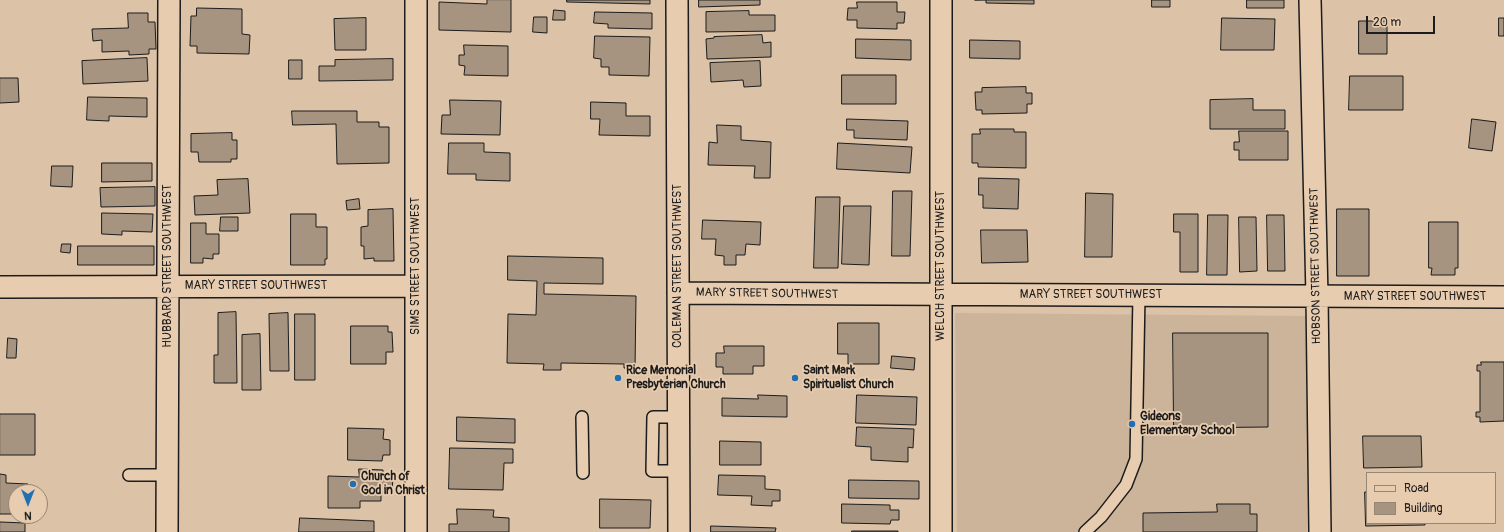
<!DOCTYPE html>
<html>
<head>
<meta charset="utf-8">
<style>
	body { margin:0 }
	#map { position:relative; width:1504px; height:532px; overflow:hidden; background:#dcc2a6; font-family:Pangolin,sans-serif }
	canvas { display:block }
	.legend { position:absolute; left:1366px; top:472px; width:130px; height:52px; box-sizing:border-box; background:#e8ccaf; border:1px solid #968674; margin:0; padding:5px 7px; list-style:none; font-size:12px; color:#1c1c1c }
	.legend li { display:flex; align-items:center; gap:8px; height:20px }
	.legend b { width:20px; border:1px solid #968674 }
	.north { position:absolute; left:8px; top:484px; width:40px; height:40px; box-sizing:border-box; background:#e8ccaf; border:1px solid #968674; border-radius:50%; rotate:180deg; font-size:11px; font-weight:700; line-height:16px; text-align:center; color:#1c1c1c }
	.north::after { content:''; display:block; margin:auto; width:14px; height:18px; background:#1f6fb2; clip-path:polygon(50% 0,100% 100%,50% 72%,0 100%) }
	.scale { position:absolute; left:1366px; top:16px; width:69px; height:18px; box-sizing:border-box; border:2px solid #1c1c1c; border-top:0; padding-left:5px; font-size:12px; line-height:14px; white-space:nowrap; color:#1c1c1c; -webkit-text-stroke:3px #e8ccaf; paint-order:stroke }
</style>
</head>
<body>
<div id="map">
<canvas width="1504" height="532"></canvas>
<ul class="legend">
<li><b style="height:5px;background:#e8ccaf"></b>Road</li>
<li><b style="height:11px;background:#a69480"></b>Building</li>
</ul>
<div class="north">N</div>
<div class="scale">20 m</div>
</div>
<script>
const ctx = document.querySelector('canvas').getContext('2d');
ctx.lineJoin = 'round';
function fill(path, color) {
  ctx.fillStyle = color;
  ctx.fill(path, 'evenodd');
}
function stroke(path, color, width, dash) {
  ctx.strokeStyle = color;
  ctx.lineWidth = width;
  ctx.lineCap = dash ? 'butt' : 'round';
  ctx.setLineDash(dash || []);
  ctx.stroke(path);
}
function drawText(font, color, halo, rows, align = 'center') {
  ctx.font = font + ' Pangolin,sans-serif';
  ctx.lineWidth = 3.5;
  ctx.setLineDash([]);
  ctx.textBaseline = 'middle';
  ctx.strokeStyle = halo;
  ctx.fillStyle = color;
  for (const [text, x, y, turn = 0] of rows) {
    ctx.save();
    ctx.translate(x, y);
    ctx.rotate((+turn || 0) * Math.PI / 180);
    ctx.textAlign = isNaN(turn) ? turn : align;
    if (halo) ctx.strokeText(text, 0, 0);
    ctx.fillText(text, 0, 0);
    ctx.restore();
  }
}
const built = new Path2D(`
	M955,313L1308,316L1307,532H957Z`);
const building = new Path2D(`
	M511,0V32L439,30V2L487,4V0Z
	M567,0H650V4L567,2Z
	M699,0H760V5L699,7Z
	M975,0H1034V4L986,3V0Z
	M1152,0H1170V7H1152Z
	M1247,0H1284V8H1247Z
	M857,2H897V12H905L904,23H897V29L857,28V20H847L848,8H857Z
	M197,8L242,9V34L250,35L249,54L197,53V46H190L191,16H196Z
	M554,10L565,11V20H553Z
	M749,11V15H775V31L706,32V12Z
	M595,12L652,13V29L608,28V24L594,23Z
	M128,13H148V22H155L156,49H149V54L129,55V51L102,52V40L93,41L92,29L128,28Z
	M534,17H547V33L533,32Z
	M366,18V50H335L334,19Z
	M1222,18L1275,19L1274,50H1221Z
	M1499,18H1504V36H1499Z
	M1359,21H1387V54H1359Z
	M762,35L763,43L771,42V57L707,59L706,39L714,38V37Z
	M595,36L650,37L649,76L609,75V67H601V59L594,58Z
	M856,39L911,40V60L856,58Z
	M970,40L1020,41V59L970,58Z
	M464,45L508,46V76L464,75L465,66L459,65V55H464Z
	M147,58L148,81L83,84L82,61Z
	M393,59V80L319,81V66H335V60Z
	M289,60H302V79H289Z
	M760,61L761,86L744,87L743,80L711,82L710,63Z
	M842,75H896V104H842Z
	M1350,76H1403V110H1349Z
	M0,78H18L19,102L0,103Z
	M1026,87V93H1032V104H1027V113L982,114V110H976L975,92H982V88Z
	M88,97L147,98V117L109,116V121L87,120Z
	M1253,99V110H1285V129H1210V100Z
	M450,100L501,101L500,135L441,134L442,115H450Z
	M591,102L626,103V116H650V136L599,135L600,119H591Z
	M292,111H357V122H379V127H389V163L337,164L336,124L293,125Z
	M847,119L908,121L907,140L854,138V130H847Z
	M1472,119L1496,122L1492,151L1469,148Z
	M717,125L741,126V140L771,142L770,178H754L755,166L708,165L709,142L717,143Z
	M980,129H1014V132H1026V168L978,167V163H972V134H980Z
	M1239,131H1288V160H1239V150H1234V142H1239Z
	M232,133V140H237V159H231V162H199L198,152H191V134Z
	M449,143H484V152L510,153V181L476,180V174H448Z
	M838,143L912,147L910,173L837,169Z
	M102,163H152V181L102,182Z
	M52,166H73L72,187L51,186Z
	M979,178L1019,179L1018,209L983,208V195H979Z
	M248,179L250,213L195,215L194,196L218,195L217,180Z
	M155,187V206L101,207L100,188Z
	M893,191H912L910,256H892Z
	M1086,193L1113,194L1112,257H1085Z
	M816,197H840L838,268H814Z
	M359,199L360,209L347,210L346,201Z
	M844,206H871L869,265L842,264Z
	M393,209L394,261H374V258L364,259V246H361V227L368,226V210Z
	M1337,209H1369V276H1337Z
	M102,213L153,214L152,232L122,231V235L102,234Z
	M291,214H316V227H327V259H325V265H291Z
	M1174,214H1198V272H1180V232H1174Z
	M1208,215H1228L1227,275H1207Z
	M1267,215H1284L1285,271H1268Z
	M221,217H238V231H220Z
	M1239,217H1256L1257,271L1240,272Z
	M703,220L761,222L760,245L746,244L745,255H736V265H724V256L715,255L716,239H702Z
	M1429,222H1458V268H1455V275H1431L1432,268H1429Z
	M191,223H206V234H219V254H213V259L203,258V263H191Z
	M981,230H1027L1028,262L982,263Z
	M62,244H71L70,253L61,252Z
	M78,246H154V265H78Z
	M508,256L603,258V284L544,283V294L636,296L635,369L624,368V364L561,363V370H543L544,364L507,363L508,314L536,315L537,281L508,280Z
	M236,312L237,383H214V355H218V313Z
	M288,313L289,371H270L269,314Z
	M295,314H315V380H295Z
	M838,323H879V364H848V354H838Z
	M351,326H388V332H392L393,352H386V364H351Z
	M1173,333H1268V427L1174,428Z
	M260,334L261,390H242V335Z
	M8,338L17,339L16,358H7Z
	M724,346H764V366H753V374H723V367H716V353H724Z
	M892,356L915,358L914,370L891,368Z
	M1481,362H1504V421L1480,422V417H1476V412H1480V371H1477V365H1481Z
	M758,395L787,396V417L722,416V398L758,399Z
	M857,395L917,397L916,425L856,423Z
	M0,414H35V455H0Z
	M457,417L515,419V443L457,441Z
	M857,427L914,429L913,448L908,447V462L871,460V447L856,446Z
	M348,428L384,429L383,439L390,440V455H383L382,461L348,460Z
	M1363,436H1421L1422,467L1364,468Z
	M720,441L761,442V465H720Z
	M450,448L513,449V463H504L503,490L449,489Z
	M359,469L383,470V476H393L392,493H381V501H360V508H328V476L359,477Z
	M0,474L6,475V483L28,484V492H16V514H0Z
	M719,475L765,476V489L780,490V501H772V506L751,505L752,496L718,495Z
	M849,480L919,481V499L849,498Z
	M1365,492H1367V523H1425V525L1366,526Z
	M600,499L651,500L650,528H600Z
	M842,504L890,505V510H899V520H891L890,524L842,523Z
	M1217,504H1250V514H1257V532H1143V513L1217,512Z
	M457,509L494,510L493,517L509,518V532H449V524H457Z
	M300,518L374,521V532H299Z
	M0,522L25,523V532H0Z
	M711,526L776,528L775,532H711Z
	M852,531H898V532H852Z`);
const lane = new Path2D(`
	M582,417L583,473
	M678,417H653L652,471H679
	M129,475H167
	M1085,532L1101,517L1126,485L1136,459L1139,295`);
const street = new Path2D(`
	M416,0V532
	M677,0L679,532
	M941,0V532
	M1310,0L1317,296L1320,532
	M0,287L416,286
	M678,293L1504,297
	M167,532L169,0`);
const markers = [
	[618,378,4,"#1f6fb2"],
	[795,378,4,"#1f6fb2"],
	[1132,424,4,"#1f6fb2"],
	[353,484,4,"#1f6fb2"]
];
const streetNames = [
	["HUBBARD STREET SOUTHWEST",168,266,-90],
	["SIMS STREET SOUTHWEST",416,266,-90],
	["COLEMAN STREET SOUTHWEST",678,266,-90],
	["WELCH STREET SOUTHWEST",941,266,-90],
	["HOBSON STREET SOUTHWEST",1316,266,-91],
	["MARY STREET SOUTHWEST",256,286],
	["MARY STREET SOUTHWEST",767,294,1],
	["MARY STREET SOUTHWEST",1091,295],
	["MARY STREET SOUTHWEST",1415,297]
];
const poiNames = [
	["Rice Memorial",626,371],
	["Presbyterian Church",626,385],
	["Saint Mark",803,371],
	["Spiritualist Church",803,385],
	["Gideons",1140,417],
	["Elementary School",1140,431],
	["Church of",361,477],
	["God in Christ",361,491]
];
fill(built, '#ccb49b');
fill(building, '#a69480');
stroke(building, '#1c1c1c', 1);
stroke(lane, '#1c1c1c', 14);
stroke(street, '#1c1c1c', 24);
stroke(lane, '#e8ccaf', 11);
stroke(street, '#e8ccaf', 21);
for (const [x, y, r, color] of markers) {
  const dot = new Path2D();
  dot.arc(x, y, r, 0, 2 * Math.PI);
  ctx.fillStyle = color;
  ctx.fill(dot);
  stroke(dot, '#e8ccaf', 1.5);
}
drawText('12px', '#1c1c1c', '#e8ccaf', streetNames);
drawText('bold 12px', '#1c1c1c', '#e8ccaf', poiNames, 'left');
</script>
</body>
</html>
